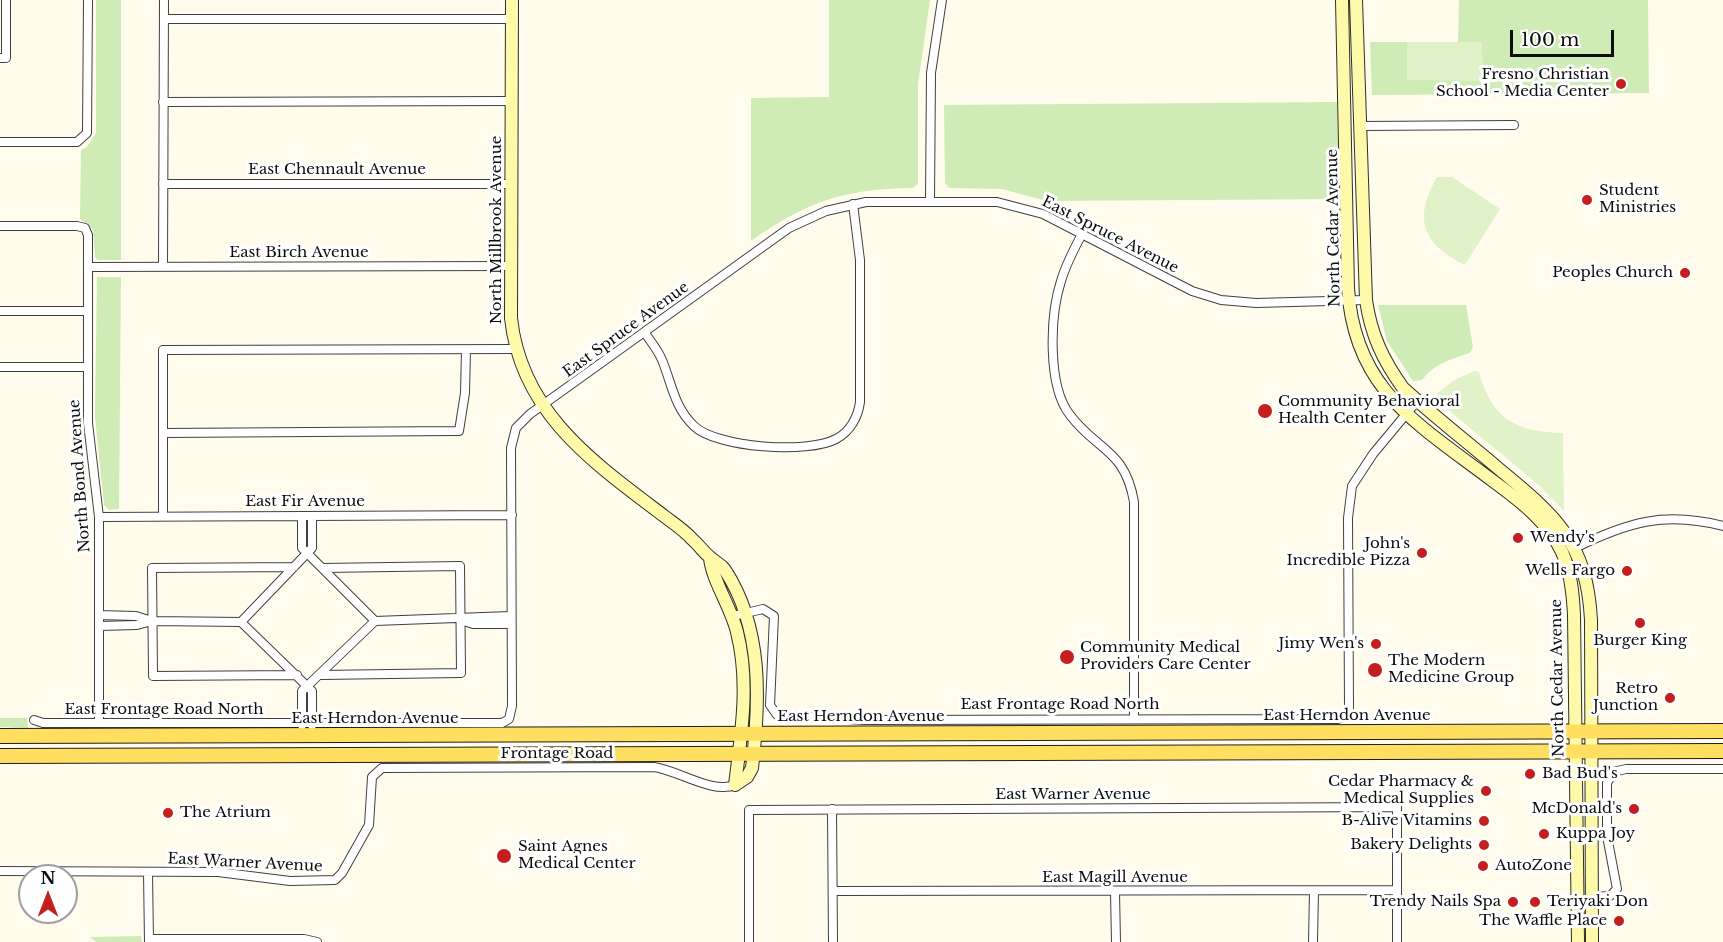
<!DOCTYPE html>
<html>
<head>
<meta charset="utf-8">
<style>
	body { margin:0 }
	#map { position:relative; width:1723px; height:942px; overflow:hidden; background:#fffcee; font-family:"Libre Baskerville",serif }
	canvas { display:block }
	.north { position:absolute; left:18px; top:864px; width:60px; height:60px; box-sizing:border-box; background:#fff; border:2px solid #9e9e9e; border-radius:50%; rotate:0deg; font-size:16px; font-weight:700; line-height:24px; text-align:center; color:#0d0d0d }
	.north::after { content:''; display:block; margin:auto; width:21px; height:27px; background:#c41f1f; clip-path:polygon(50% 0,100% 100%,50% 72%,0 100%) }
	.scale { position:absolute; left:1510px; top:30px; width:104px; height:27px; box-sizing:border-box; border:3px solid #0d0d0d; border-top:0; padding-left:8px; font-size:18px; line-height:21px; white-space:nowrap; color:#0d0d0d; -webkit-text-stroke:4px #fff; paint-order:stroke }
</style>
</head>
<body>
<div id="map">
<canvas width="1723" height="942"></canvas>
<div class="north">N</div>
<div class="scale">100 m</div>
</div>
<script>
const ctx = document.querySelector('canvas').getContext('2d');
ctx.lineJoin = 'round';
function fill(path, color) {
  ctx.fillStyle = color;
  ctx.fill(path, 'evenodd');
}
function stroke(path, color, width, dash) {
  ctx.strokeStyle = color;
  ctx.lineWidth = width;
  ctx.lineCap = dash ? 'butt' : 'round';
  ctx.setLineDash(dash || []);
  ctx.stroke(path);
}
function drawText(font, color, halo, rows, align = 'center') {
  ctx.font = font + ' "Libre Baskerville",serif';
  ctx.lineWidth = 6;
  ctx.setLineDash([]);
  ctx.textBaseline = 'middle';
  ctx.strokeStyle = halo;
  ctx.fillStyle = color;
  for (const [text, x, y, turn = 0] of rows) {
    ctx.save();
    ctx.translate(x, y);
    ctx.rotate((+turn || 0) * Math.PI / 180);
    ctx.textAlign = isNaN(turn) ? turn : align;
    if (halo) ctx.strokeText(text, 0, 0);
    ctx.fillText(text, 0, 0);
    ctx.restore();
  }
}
const green = new Path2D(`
	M96,0H121V260H98L95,257L93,229L80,219L81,150L87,147L96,133Z
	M829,0H930L918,84V184L913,188C843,189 808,201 751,241V98L829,97Z
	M1459,0H1648L1649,93L1372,95L1370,42H1458Z
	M1337,102L1339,199L1046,201L1002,189L949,188L945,183L944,105Z
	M97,277H121L119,509L109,510L104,505L95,417Z
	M1378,305H1466L1473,347L1470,353C1451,359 1434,364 1422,380L1413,381L1387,341Z
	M0,718H27L28,728L0,727Z
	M141,936L142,942H96L90,937Z`);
const pitch = new Path2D(`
	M1407,42H1482L1483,81L1407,80Z
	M1437,177H1452L1500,209L1465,265C1422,244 1413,219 1437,177Z
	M1474,371L1479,372C1492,420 1517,432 1563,433L1564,511L1540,486L1440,403L1438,393L1453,381Z`);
const street = new Path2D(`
	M164,19H512
	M0,58H6V0
	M163,102L511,101
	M1360,126L1514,125
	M0,142H77L87,133L88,0
	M163,184H511
	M930,200L931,73L942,0
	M0,226H77L85,228L88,235V423L99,517V723
	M1082,234C1074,249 1066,264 1061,281C1050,315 1047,386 1070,415C1097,451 1125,449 1134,502V718
	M88,267L511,266
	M163,267L164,0
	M0,311H87
	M645,333C651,342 658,350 662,360C672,384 674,407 694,426C717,448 808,454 836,439C850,432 858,417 860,402V260L853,204
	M0,367H87
	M163,433L459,431L465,393L466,350
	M163,516V350L516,349
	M99,517L512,515
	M1575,548C1628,522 1665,511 1723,526
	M294,567L152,568L153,676L297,675
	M99,615L136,616L152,621L241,622
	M733,616L763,609L774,616L770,705L777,715L865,720L1338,719L1345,715L1349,708L1348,518L1352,486L1373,454L1417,401
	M461,620L473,624H511
	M375,621L510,616
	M99,626L137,625L152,621
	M321,675L461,673L460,566L323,568
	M34,720L43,723H502L509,719L512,706L511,448L516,428L530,414L789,228L826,211L866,202H997L1043,214L1192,291L1221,300L1256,303L1366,300
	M302,725V691L375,621L302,548V516
	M312,725V691L241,622L312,548V516
	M832,809L833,942
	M0,871L218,872L290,881L335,880L342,873L369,825L372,777L382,768L654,767C680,771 712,794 735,785
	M148,872L149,942
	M833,891L1397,890
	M1115,892L1116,942
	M1591,897L1610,896L1617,889L1607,836V783L1613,772L1626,769H1723
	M149,939H304L317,942
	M749,942V810L1397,807V942
	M1313,942L1314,891`);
const secondary = new Path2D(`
	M512,0L511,318C521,413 594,463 664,516C673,523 684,530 692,539C699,545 704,553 711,558C716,563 721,564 725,570C763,628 760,701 752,768L747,777L735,785
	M1342,0L1348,288C1354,390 1418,424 1493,481C1519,500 1548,522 1562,552C1571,572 1573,594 1574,615L1578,942
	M1356,0L1366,300C1371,335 1383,360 1403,388C1434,416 1467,442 1499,469C1555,515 1587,542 1591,620L1592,942
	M710,558C712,580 731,607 737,632C750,683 741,735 735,785`);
const primary = new Path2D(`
	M0,736L1723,731
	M0,756L1723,751`);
const markers = [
	[1621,84,6,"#c41f1f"],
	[1587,200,6,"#c41f1f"],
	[1685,273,6,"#c41f1f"],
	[1265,411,8,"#c41f1f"],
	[1518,538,6,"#c41f1f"],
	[1422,553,6,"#c41f1f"],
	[1627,571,6,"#c41f1f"],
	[1640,623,6,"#c41f1f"],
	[1376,644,6,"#c41f1f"],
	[1067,657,8,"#c41f1f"],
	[1375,670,8,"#c41f1f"],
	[1670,698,6,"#c41f1f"],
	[1530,774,6,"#c41f1f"],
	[1486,791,6,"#c41f1f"],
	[1634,809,6,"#c41f1f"],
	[168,813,6,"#c41f1f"],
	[1484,821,6,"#c41f1f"],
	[1544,834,6,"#c41f1f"],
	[1484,845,6,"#c41f1f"],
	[504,856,8,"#c41f1f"],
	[1483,866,6,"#c41f1f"],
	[1513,902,6,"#c41f1f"],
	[1535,902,6,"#c41f1f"],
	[1619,921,6,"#c41f1f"]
];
const poiNames = [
	["Fresno Christian",1609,75],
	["School - Media Center",1609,92],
	["Student",1599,191,"left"],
	["Ministries",1599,208,"left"],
	["Peoples Church",1673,273],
	["Community Behavioral",1278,402,"left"],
	["Health Center",1278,419,"left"],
	["Wendy's",1530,538,"left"],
	["John's",1410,544],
	["Incredible Pizza",1410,561],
	["Wells Fargo",1615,571],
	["Burger King",1640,641,"center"],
	["Jimy Wen's",1364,644],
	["Community Medical",1080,648,"left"],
	["Providers Care Center",1080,665,"left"],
	["The Modern",1388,661,"left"],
	["Medicine Group",1388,678,"left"],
	["Retro",1658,689],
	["Junction",1658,706],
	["Bad Bud's",1542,774,"left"],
	["Cedar Pharmacy &",1474,782],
	["Medical Supplies",1474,799],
	["McDonald's",1622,809],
	["The Atrium",180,813,"left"],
	["B-Alive Vitamins",1472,821],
	["Kuppa Joy",1556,834,"left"],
	["Bakery Delights",1472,845],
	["Saint Agnes",518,847,"left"],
	["Medical Center",518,864,"left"],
	["AutoZone",1495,866,"left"],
	["Trendy Nails Spa",1501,902],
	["Teriyaki Don",1547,902,"left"],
	["The Waffle Place",1607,921]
];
const streetNames = [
	["East Chennault Avenue",337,170],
	["North Cedar Avenue",1334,228,-91],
	["North Millbrook Avenue",497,230,-90],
	["East Spruce Avenue",1110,235,27],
	["East Birch Avenue",299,253],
	["East Spruce Avenue",626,330,-36],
	["North Bond Avenue",80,476,-94],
	["East Fir Avenue",305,502],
	["North Cedar Avenue",1558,678,-91],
	["East Frontage Road North",1060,705],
	["East Frontage Road North",164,710],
	["East Herndon Avenue",1347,716],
	["East Herndon Avenue",861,717],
	["East Herndon Avenue",375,719],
	["Frontage Road",557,754],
	["East Warner Avenue",1073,795],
	["East Warner Avenue",245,863,3],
	["East Magill Avenue",1115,878]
];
fill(green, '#cfebb6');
fill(pitch, '#e1f2c8');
stroke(street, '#404040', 10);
stroke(secondary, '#2f2f2f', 14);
stroke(primary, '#1e1e1e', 16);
stroke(street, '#fff', 8);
stroke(secondary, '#fffaa9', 12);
stroke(primary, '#fedf5f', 14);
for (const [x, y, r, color] of markers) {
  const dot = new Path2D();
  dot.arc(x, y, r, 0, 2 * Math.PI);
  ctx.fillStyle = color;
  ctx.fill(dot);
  stroke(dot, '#fff', 2);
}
drawText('15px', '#0d0d0d', '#fff', poiNames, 'right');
drawText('15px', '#0d0d0d', '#fff', streetNames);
</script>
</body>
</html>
